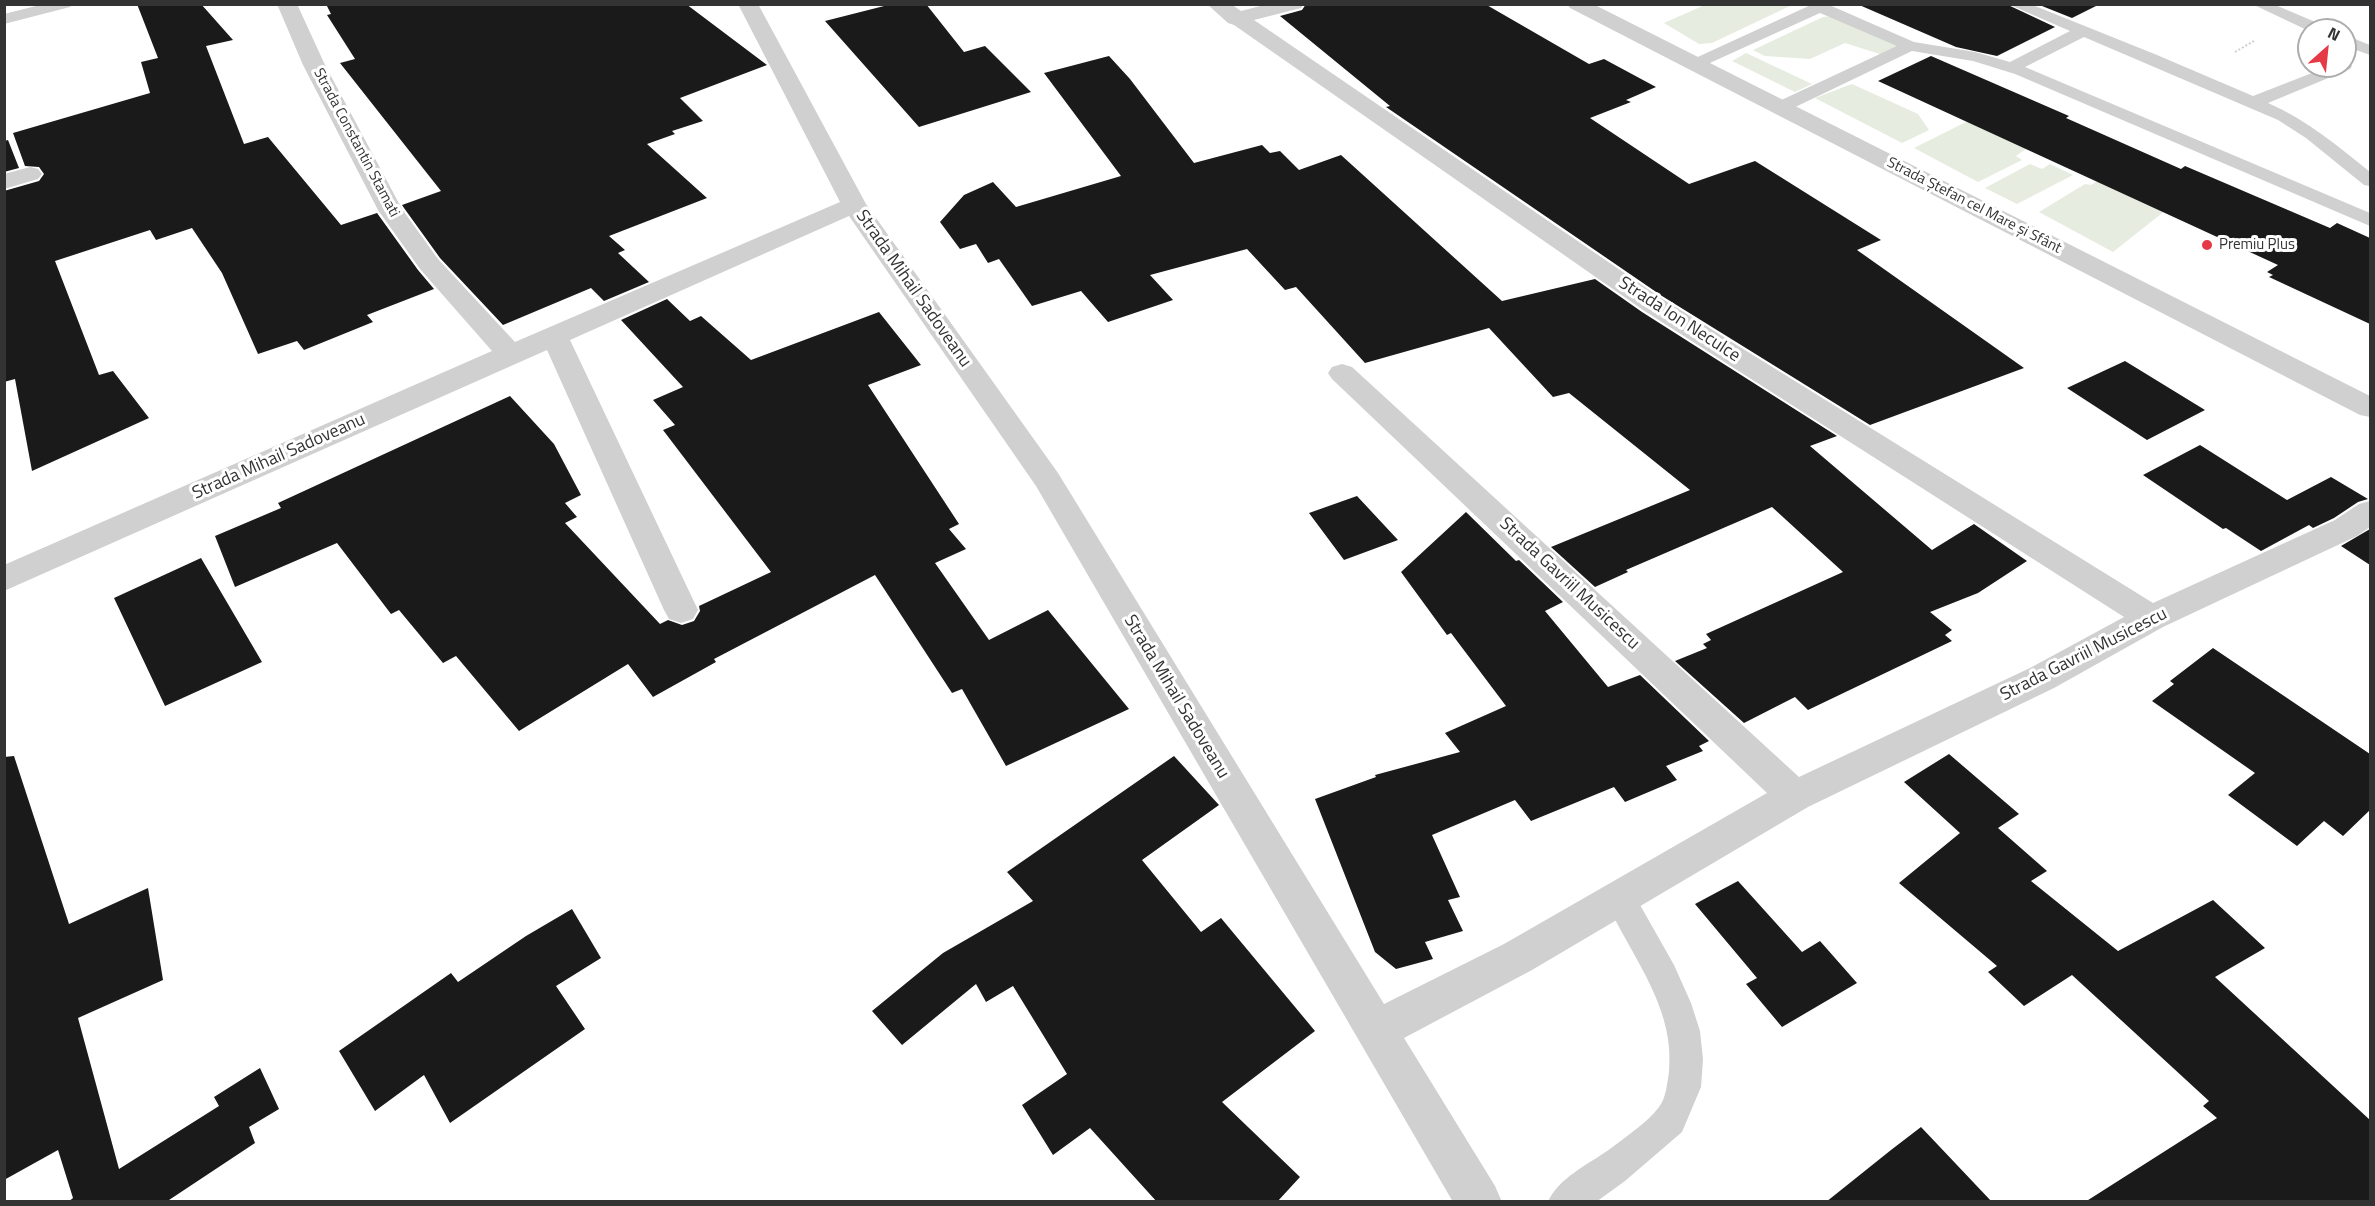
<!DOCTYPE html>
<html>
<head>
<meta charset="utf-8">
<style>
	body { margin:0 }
	#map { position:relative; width:2375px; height:1206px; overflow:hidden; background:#fff; font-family:"Titillium Web",sans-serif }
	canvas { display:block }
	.frame { position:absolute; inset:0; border:6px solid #333; pointer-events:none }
	.north { position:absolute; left:2297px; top:18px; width:60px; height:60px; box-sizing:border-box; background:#fff; border:2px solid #adadad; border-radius:50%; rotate:27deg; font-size:16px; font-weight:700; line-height:24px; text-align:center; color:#333 }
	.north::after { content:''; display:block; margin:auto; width:21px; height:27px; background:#e63946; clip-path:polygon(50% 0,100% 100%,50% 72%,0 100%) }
</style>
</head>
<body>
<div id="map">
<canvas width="2375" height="1206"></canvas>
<div class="frame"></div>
<div class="north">N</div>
</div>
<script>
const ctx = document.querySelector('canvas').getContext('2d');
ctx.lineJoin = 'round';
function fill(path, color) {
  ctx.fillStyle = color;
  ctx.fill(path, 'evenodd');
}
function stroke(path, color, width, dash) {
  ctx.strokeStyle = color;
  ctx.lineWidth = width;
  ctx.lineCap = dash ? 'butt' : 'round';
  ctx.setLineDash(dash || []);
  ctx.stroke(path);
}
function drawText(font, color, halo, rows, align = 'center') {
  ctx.font = font + ' "Titillium Web",sans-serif';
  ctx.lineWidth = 6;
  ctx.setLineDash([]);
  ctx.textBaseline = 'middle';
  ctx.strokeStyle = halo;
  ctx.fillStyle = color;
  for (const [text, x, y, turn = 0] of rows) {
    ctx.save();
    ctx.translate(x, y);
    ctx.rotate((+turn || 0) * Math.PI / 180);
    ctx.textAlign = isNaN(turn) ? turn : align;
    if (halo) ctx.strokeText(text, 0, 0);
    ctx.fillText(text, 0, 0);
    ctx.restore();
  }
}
const green = new Path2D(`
	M1707,4H1792V5L1712,43L1699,44L1664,23Z
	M1835,16L1901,44L1883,55L1845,43L1810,59L1765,56L1753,50L1823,17Z
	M1746,53L1812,84L1795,92L1732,61Z
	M1852,84L1918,114L1929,130L1902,143L1815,98Z
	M1968,121L2027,148L2016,156L2022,160L1978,182L1914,148Z
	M2030,164L2042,169L2050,164L2073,175L2017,204L1985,188Z
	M2099,180L2166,210L2113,252L2039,212L2085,184L2091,185Z`);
const building = new Path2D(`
	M137,4H201L233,40L206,46L244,144L268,137L341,225L377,213L418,270L434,289L367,315L373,322L304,350L297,341L258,354L222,273L192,228L156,240L150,230L55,261L99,375L113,371L149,418L32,471L15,379L4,382V191L39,181L44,174L39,167L25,166L13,133L150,93L141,62L158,58Z
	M326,4H686L767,65L680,98L703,121L672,131L675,134L647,144L707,198L609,236L625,250L618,253L649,282L604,301L591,288L503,325L440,258L404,208L402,205L441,191L340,63L355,59L327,15L331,14Z
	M892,4H926L964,52L985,46L1031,92L919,127L825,21Z
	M1306,4H1485L1589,64L1604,59L1656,87L1626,100L1631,102L1590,118L1689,184L1755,161L1881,240L1857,250L2024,368L1870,425L1662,296L1386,107L1390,106L1280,16L1302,10Z
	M1857,4H2006L2055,27L1997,56L1956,47Z
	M2037,4H2100L2072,18Z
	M1109,56L1130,79L1194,163L1262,145L1270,153L1280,151L1299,170L1341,155L1502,301L1595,279L1642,312L1837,436L1810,446L1932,550L1974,524L2027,561L1978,593L1930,612L1952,630L1945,635L1952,641L1808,710L1795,697L1744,723L1675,661L1707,648L1703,644L1711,640L1706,634L1843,572L1772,507L1626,570L1628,572L1595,587L1551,547L1690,490L1569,393L1553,397L1489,328L1365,363L1296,287L1285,290L1247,249L1150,275L1173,300L1108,322L1081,291L1032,306L999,259L988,263L976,244L960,249L940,222L964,195L993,182L1016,207L1121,176L1044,73Z
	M1931,56L2069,116L2066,118L2181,169L2185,166L2330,228L2337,223L2370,238V324L2269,277L2273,275L2267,272L2278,265L1878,81Z
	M8,140L19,168L4,172V141Z
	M667,299L690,321L701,316L751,360L879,312L921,365L868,385L959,524L949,529L966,549L935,563L989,640L1048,610L1129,709L1006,766L962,689L952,693L875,575L714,659L716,662L653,697L628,664L519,731L456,656L443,663L399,610L391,614L337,543L235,587L215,536L281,508L278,503L510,396L554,444L581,495L565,503L577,517L565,523L660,624L668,620L682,625L694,621L700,611L699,606L771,572L663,430L675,425L653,400L683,387L621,320Z
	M2125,361L2205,410L2147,440L2067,388Z
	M2200,445L2287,500L2331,477L2368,499L2358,502L2334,518L2313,528L2309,525L2261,551L2226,528L2223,529L2143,475Z
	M1357,496L1398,540L1344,560L1309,513Z
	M1466,512L1516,561L1519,560L1563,602L1545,611L1608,687L1640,675L1709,741L1699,746L1703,751L1666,766L1677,780L1625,802L1614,787L1531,821L1515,800L1432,835L1460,897L1448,900L1463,931L1425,942L1433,959L1396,969L1375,952L1315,799L1376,777L1375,775L1460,752L1445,733L1506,706L1451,633L1447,635L1401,572Z
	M2370,529V565L2341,546Z
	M201,558L262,662L165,706L114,598Z
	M2213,648L2370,754V810L2343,836L2324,821L2297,846L2228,795L2255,773L2152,701L2174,684L2170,681Z
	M1949,754L2019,814L1998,828L2047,871L2031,881L2118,951L2213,900L2265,948L2215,977L2370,1120V1202H2085L2217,1118L2203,1106L2209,1101L2072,975L2024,1006L1988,972L1997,966L1899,883L1960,833L1904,782Z
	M14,756L69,924L148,888L163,980L78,1018L119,1169L219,1106L214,1097L260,1068L279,1109L249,1127L255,1143L166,1202H68L73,1198L58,1150L4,1180V757Z
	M1174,756L1219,805L1142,860L1201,932L1221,918L1315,1031L1222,1102L1300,1177L1277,1202H1157L1090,1128L1053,1155L1022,1105L1067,1074L1013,986L986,1002L976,984L902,1045L872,1011L943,953L1033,901L1007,872Z
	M1738,881L1802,952L1820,941L1857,983L1782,1027L1746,984L1757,978L1695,904Z
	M572,909L601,958L556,986L585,1029L450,1123L424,1075L375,1111L339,1051L451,973L458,982L526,936Z
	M1921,1127L1992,1202H1826L1891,1150Z`);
const path = new Path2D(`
	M2235,52L2254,41`);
const service = new Path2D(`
	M44,4H72L70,7L4,24V14Z
	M1813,4H1827L1914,42L1975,52L2010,62L2070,31L2008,4H2030L2157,55L2253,96L2330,66H2345V61L2350,63L2352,66L2350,69L2268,103C2307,120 2338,146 2370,172V186L2364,185L2306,138L2278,120L2084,37L2025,67L2370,213V226L2015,74L1973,61L1912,51L1787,111H1775L1772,107L1775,103L1897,46L1820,13L1701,67H1689L1687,64L1689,61Z
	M2252,4H2273L2327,27L2329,30L2309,31Z
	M2345,35L2370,45V55L2345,46Z
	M1620,885L1631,889L1674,965L1691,1003L1700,1031L1703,1059L1701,1087L1682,1132L1625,1181L1596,1202H1548C1558,1178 1589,1164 1610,1149C1625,1137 1647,1123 1659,1107C1666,1098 1667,1084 1669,1072C1676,1007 1630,955 1605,899L1609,889Z`);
const minor = new Path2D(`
	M277,4H297L325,65L402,209L438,259L515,342L840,202L738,4H758L866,204L1058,473L1384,1004L1504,944L1767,793L1332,379L1328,373L1332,367L1342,364L1352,367L1799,777L2030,668L2124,617L1643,310L1234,25L1228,23L1207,4H1231L1241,11L1268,4H1304L1301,8L1254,20L1661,298L2153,603L2335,520L2359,504L2370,501V527L2357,536L2163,627L2054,688L1808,807L1532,970L1404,1038L1495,1186L1502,1202H1453L1036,486L849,216L570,340L698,610L693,619L681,623L669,619L664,610L547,350L4,591V565L492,351L420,269L378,210L303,65Z
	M30,167L38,169L42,174L38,179L4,189V174Z`);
const tertiary = new Path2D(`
	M1567,4H1593L2370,396V417L2360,415L1570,8Z`);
const markers = [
	[2207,245,6,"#e63946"]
];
const farStreetnames = [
	["Strada Constantin Stamati",356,143,62],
	["Strada Ștefan cel Mare și Sfânt",1974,206,27]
];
const farPoinames = [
	["Premiu Plus",2219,245]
];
const streetNames = [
	["Strada Mihail Sadoveanu",913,289,55],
	["Strada Ion Neculce",1679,320,33],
	["Strada Mihail Sadoveanu",279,457,-24],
	["Strada Gavriil Musicescu",1569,584,43],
	["Strada Gavriil Musicescu",2084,655,-27],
	["Strada Mihail Sadoveanu",1176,697,59]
];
fill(green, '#e6ecdf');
fill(building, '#1a1a1a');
stroke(path, '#cdcdcd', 2, [2, 2]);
fill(service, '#d0d0d0');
fill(minor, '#d0d0d0');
fill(tertiary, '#d0d0d0');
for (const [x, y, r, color] of markers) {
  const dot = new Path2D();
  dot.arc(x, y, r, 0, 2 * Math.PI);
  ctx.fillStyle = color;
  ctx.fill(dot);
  stroke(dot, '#fff', 2);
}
drawText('15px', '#333', '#fff', farStreetnames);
drawText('15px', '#333', '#fff', farPoinames, 'left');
drawText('18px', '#333', '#fff', streetNames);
</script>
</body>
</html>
